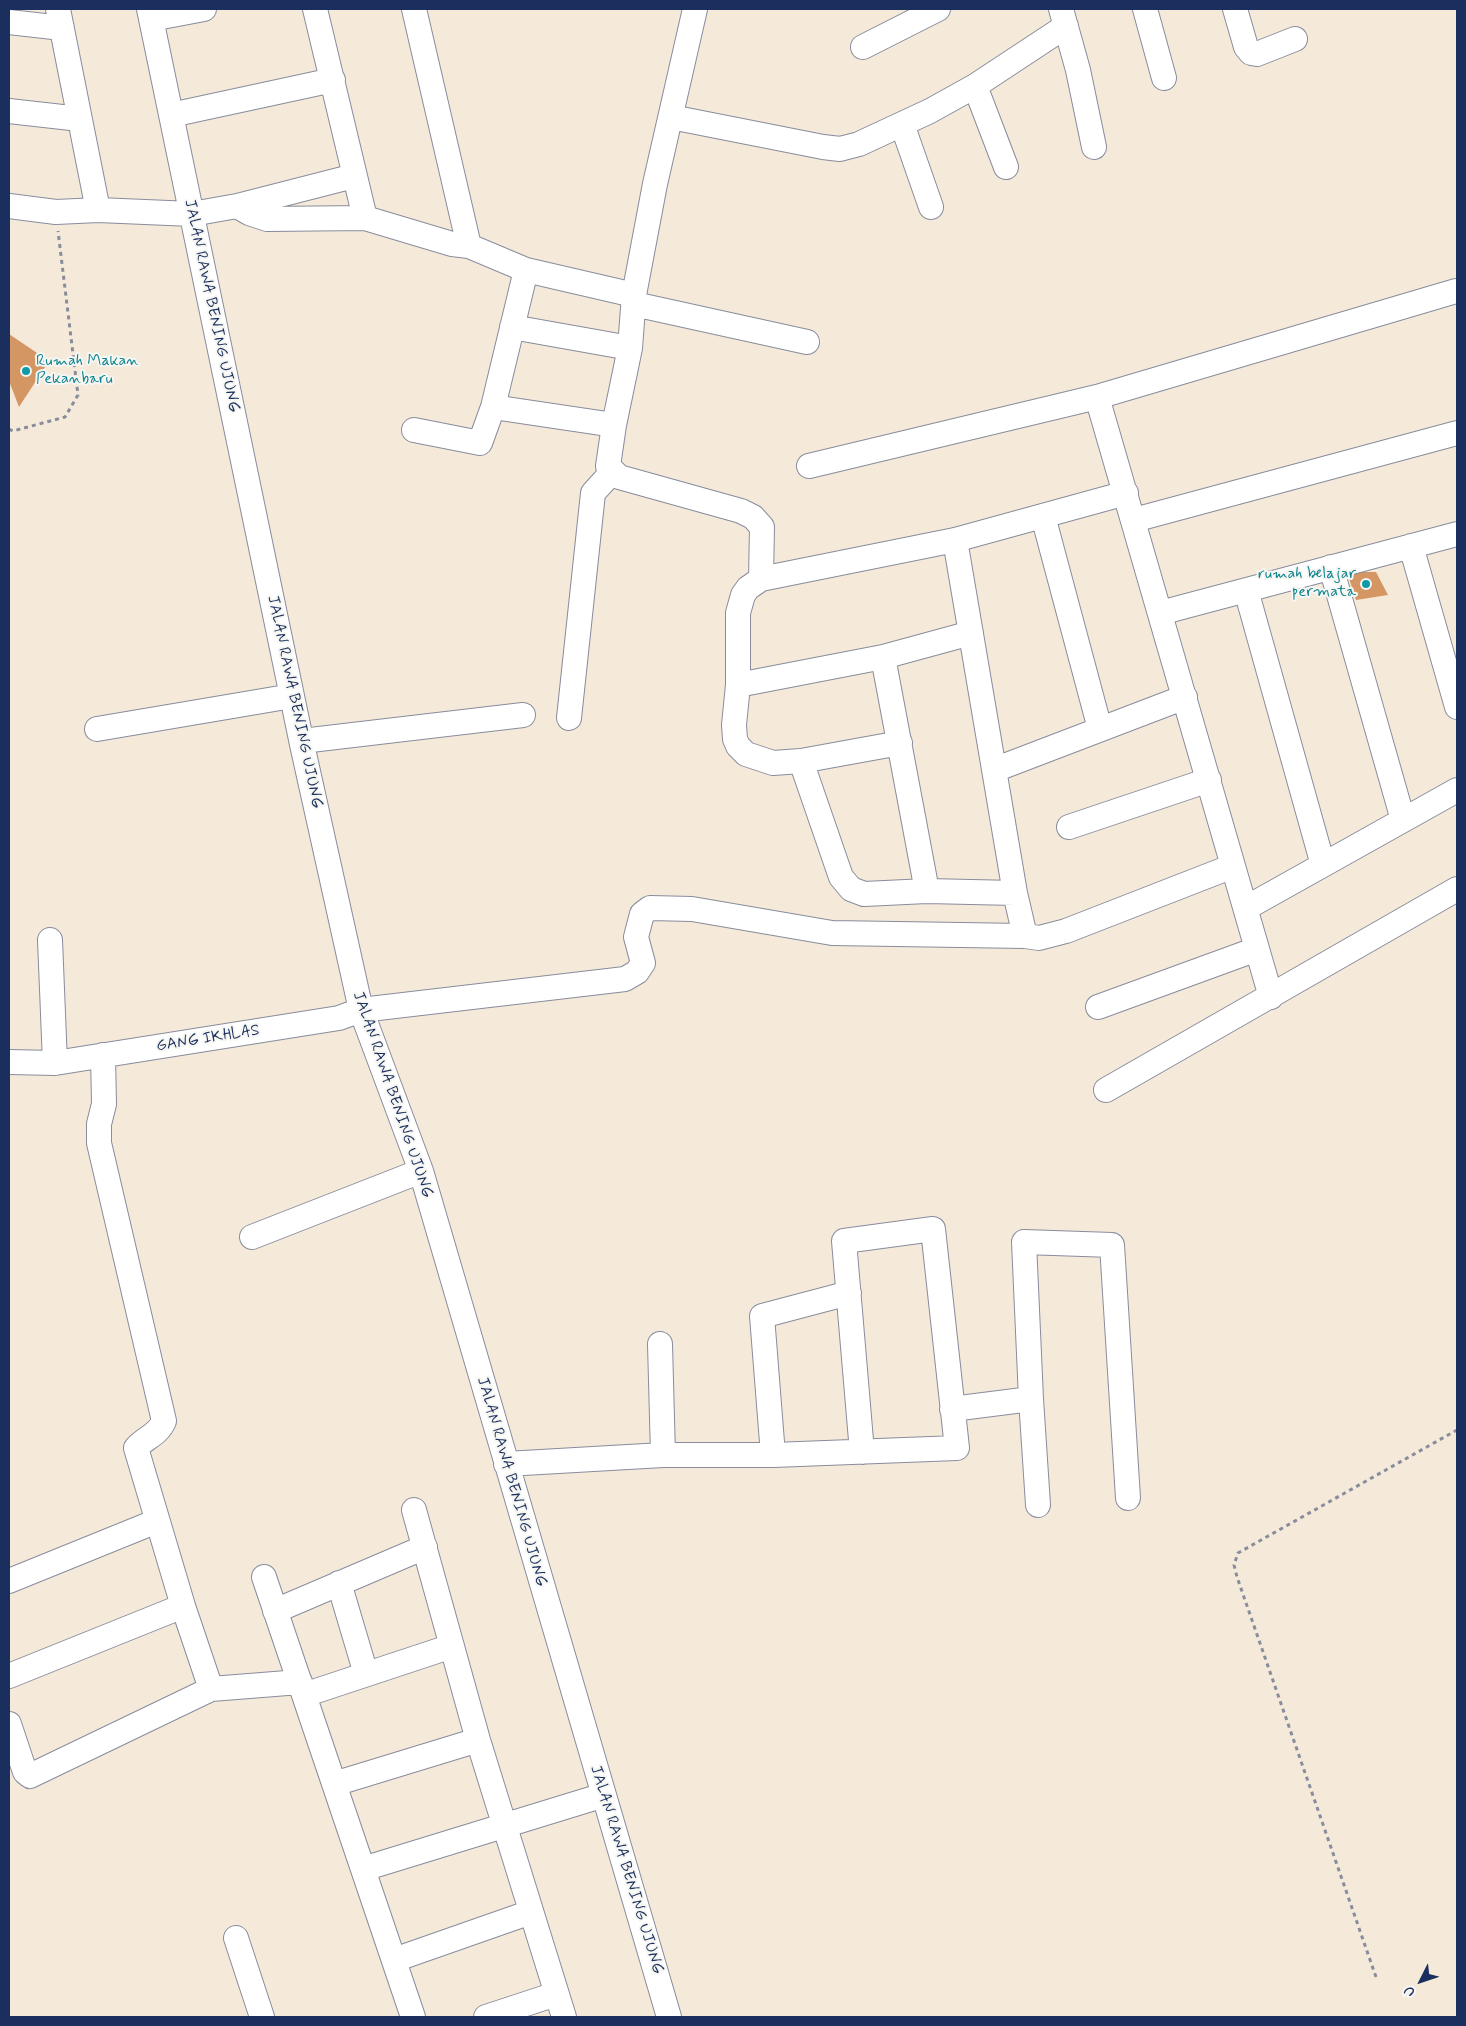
<!DOCTYPE html>
<html>
<head>
<meta charset="utf-8">
<style>
	body { margin:0 }
	#map { position:relative; width:1466px; height:2026px; overflow:hidden; background:#f5eada; font-family:Mynerve,sans-serif }
	canvas { display:block }
	.frame { position:absolute; inset:0; border:10px solid #1b2f5e; pointer-events:none }
	.north { position:absolute; left:1396px; top:1956px; width:50px; height:50px; -webkit-text-stroke:4px #f6f6f2; paint-order:stroke; rotate:229deg; font-size:14px; font-weight:700; line-height:20px; text-align:center; color:#1b2f5e }
	.north::after { content:''; display:block; margin:auto; width:18px; height:22px; background:#1b2f5e; clip-path:polygon(50% 0,100% 100%,50% 72%,0 100%) }
</style>
</head>
<body>
<div id="map">
<canvas width="1466" height="2026"></canvas>
<div class="frame"></div>
<div class="north">U</div>
</div>
<script>
const ctx = document.querySelector('canvas').getContext('2d');
ctx.lineJoin = 'round';
function fill(path, color) {
  ctx.fillStyle = color;
  ctx.fill(path, 'evenodd');
}
function stroke(path, color, width, dash) {
  ctx.strokeStyle = color;
  ctx.lineWidth = width;
  ctx.lineCap = dash ? 'butt' : 'round';
  ctx.setLineDash(dash || []);
  ctx.stroke(path);
}
function drawText(font, color, halo, rows, align = 'center') {
  ctx.font = font + ' Mynerve,sans-serif';
  ctx.lineWidth = 4;
  ctx.setLineDash([]);
  ctx.textBaseline = 'middle';
  ctx.strokeStyle = halo;
  ctx.fillStyle = color;
  for (const [text, x, y, turn = 0] of rows) {
    ctx.save();
    ctx.translate(x, y);
    ctx.rotate((+turn || 0) * Math.PI / 180);
    ctx.textAlign = isNaN(turn) ? turn : align;
    if (halo) ctx.strokeText(text, 0, 0);
    ctx.fillText(text, 0, 0);
    ctx.restore();
  }
}
const building = new Path2D(`
	M9,334L49,361L19,407L9,381Z
	M1347,572H1376L1388,595L1356,600Z`);
const path = new Path2D(`
	M9,429L13,431L65,417L78,395L58,231
	M1376,1977L1237,1577L1234,1565L1238,1553L1457,1430`);
const minor = new Path2D(`
	M58,9L98,210
	M149,9L303,749L361,1010L421,1171L669,2017
	M315,9L365,218
	M414,9L469,246
	M1061,9L1078,70L1094,147
	M1145,9L1164,78
	M1235,9L1246,47L1251,53L1257,54L1295,39
	M151,19L204,9
	M9,22L62,28
	M863,47L938,9
	M975,86L1066,26
	M9,111L80,119
	M171,115L333,80
	M671,117L823,147L840,149L859,144L930,111L975,86L1006,167
	M902,124L931,207
	M9,206L56,212L98,210L192,214L237,206L249,213L267,219L365,218L452,244L469,246L526,270L634,295L630,348L614,425L608,466L619,477L741,511L753,517L762,527L761,579L955,540L1126,493
	M237,206L354,176
	M634,295L655,184L695,9
	M634,304L807,342
	M512,327L630,348
	M1097,397L1271,997
	M493,407L614,425
	M414,430L480,443L493,407L526,270
	M809,466L1097,397L1456,291
	M1043,516L1100,729
	M1134,520L1457,433
	M955,540L1015,893L1025,936
	M1411,546L1457,707
	M1331,567L1403,820
	M761,579L748,588L743,595L738,613V685L734,725L735,739L738,746L746,754L773,763L801,761L900,743
	M1246,590L1323,865
	M1160,613L1457,534
	M883,657L927,891
	M738,685L883,657L971,633
	M569,718L593,493L613,471
	M97,729L292,696
	M302,741L523,715
	M801,761L841,877L851,889L864,894L927,891L1015,893
	M994,770L1185,697
	M1069,827L1209,780
	M1246,908L1457,790
	M50,940L55,1063
	M1098,1007L1257,949
	M103,1055L104,1104L99,1124V1143L164,1421C158,1435 146,1437 136,1448L183,1606L211,1689
	M9,1062L55,1063L339,1018L361,1010L625,979L637,972L643,963L636,937L642,914L650,908L692,909L832,933L1025,936L1039,938L1066,931L1233,866
	M1106,1090L1457,889
	M252,1237L421,1171
	M660,1344L663,1455
	M1031,1399L1024,1242L1112,1245L1128,1498
	M952,1409L1031,1399L1038,1505
	M773,1455L762,1316L849,1293
	M506,1464L663,1455H773L957,1448L933,1229L844,1241L862,1452
	M414,1510L478,1740L564,2017
	M264,1577L413,2017
	M9,1581L157,1521
	M339,1583L366,1674
	M275,1611L425,1547
	M9,1676L183,1606
	M304,1695L452,1646
	M9,1724L25,1772L30,1776L211,1689L300,1682
	M334,1784L478,1740
	M363,1869L604,1795
	M236,1938L262,2017
	M394,1960L531,1912
	M486,2017L556,1994`);
const markers = [
	[26,371,5,"#0f9aa8"],
	[1366,584,5,"#0f9aa8"]
];
const streetNames = [
	["JALAN RAWA BENING UJUNG",211,306,78],
	["JALAN RAWA BENING UJUNG",294,702,78],
	["GANG IKHLAS",208,1039,-9],
	["JALAN RAWA BENING UJUNG",392,1095,71],
	["JALAN RAWA BENING UJUNG",511,1482,74],
	["JALAN RAWA BENING UJUNG",626,1870,73]
];
const cultureNames = [
	["Rumah Makan",36,362],
	["Pekanbaru",36,380],
	["rumah belajar",1356,575,"right"],
	["permata",1356,593,"right"]
];
fill(building, '#d49662');
stroke(minor, '#888c9c', 26);
stroke(path, '#888c9c', 3, [4, 4]);
stroke(minor, '#fff', 24);
for (const [x, y, r, color] of markers) {
  const dot = new Path2D();
  dot.arc(x, y, r, 0, 2 * Math.PI);
  ctx.fillStyle = color;
  ctx.fill(dot);
  stroke(dot, '#f6f6f2', 2);
}
drawText('16px', '#1b2f5e', '#f6f6f2', streetNames);
drawText('16px', '#0d838f', '#f6f6f2', cultureNames, 'left');
</script>
</body>
</html>
